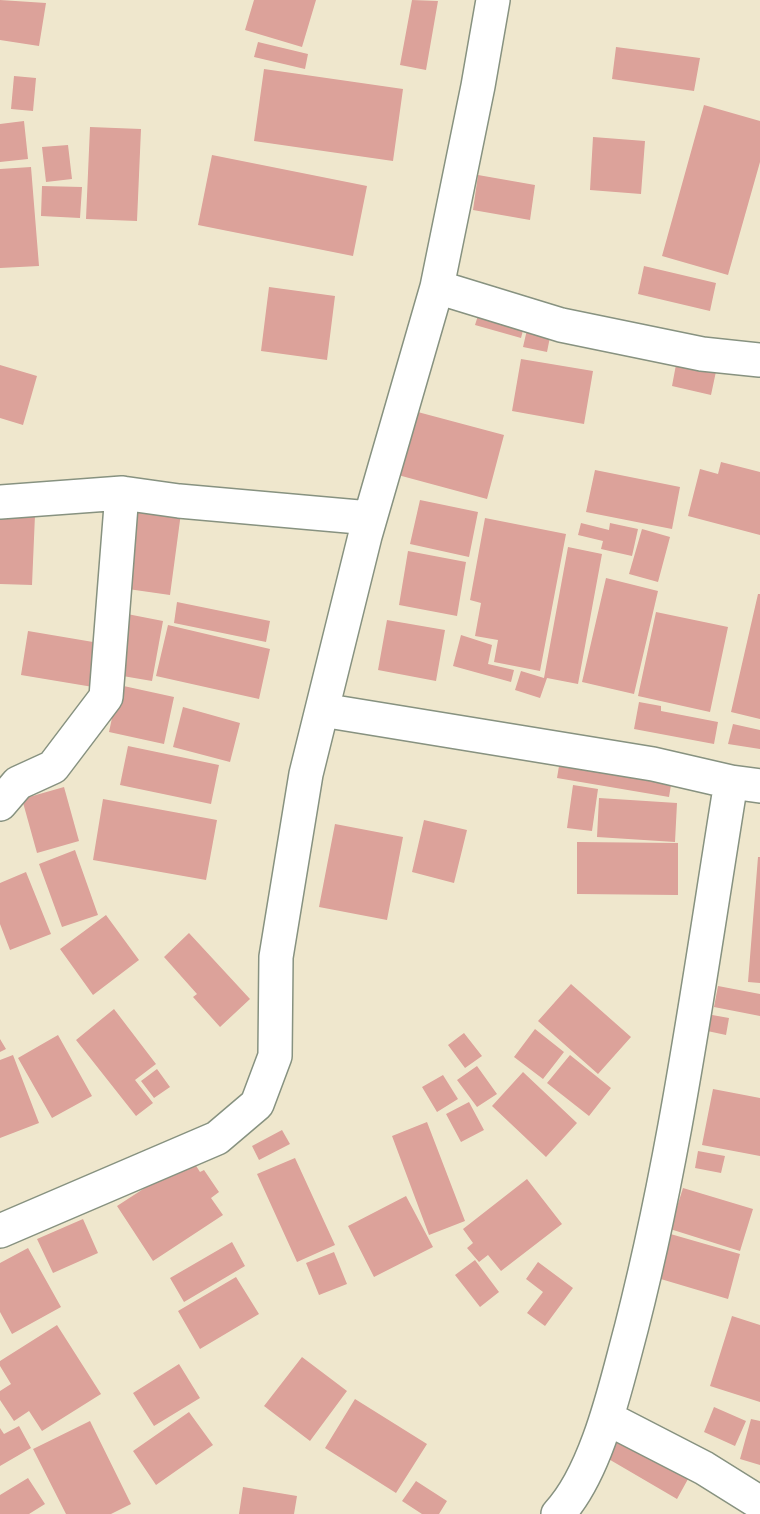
<!DOCTYPE html>
<html>
<head>
<meta charset="utf-8">
<style>
	body { margin:0 }
	canvas { display:block; background:#efe7cd }
</style>
</head>
<body>
<canvas width="760" height="1514"></canvas>
<script>
const ctx = document.querySelector('canvas').getContext('2d');
ctx.lineJoin = 'round';
function fill(path, color) {
  ctx.fillStyle = color;
  ctx.fill(path, 'evenodd');
}
function stroke(path, color, width, dash) {
  ctx.strokeStyle = color;
  ctx.lineWidth = width;
  ctx.lineCap = dash ? 'butt' : 'round';
  ctx.setLineDash(dash || []);
  ctx.stroke(path);
}
const building = new Path2D(`
	M0,0L46,3L39,46L0,40Z
	M254,0H316L302,47L245,30Z
	M412,0L438,1L426,70L400,65Z
	M258,42L308,54L305,69L254,57Z
	M616,47L700,58L694,91L612,79Z
	M264,69L403,89L393,161L254,141Z
	M14,76L36,78L33,111L11,109Z
	M704,105L760,121V162L728,275L662,256Z
	M24,121L28,159L0,162V124Z
	M90,127L141,129L137,221L86,219Z
	M593,137L645,141L641,194L590,190Z
	M68,145L72,179L46,182L42,147Z
	M212,155L367,186L353,256L198,225Z
	M31,167L39,266L0,268V169Z
	M478,175L535,185L530,220L473,210Z
	M42,186L82,187L80,218L41,216Z
	M644,266L716,283L710,311L638,294Z
	M269,287L335,296L327,360L261,351Z
	M481,306L526,319L521,338L475,325Z
	M529,321L552,327L547,352L523,347Z
	M678,354L718,362L711,395L672,386Z
	M521,359L593,371L584,424L512,411Z
	M0,365L37,376L23,425L0,418Z
	M414,411L504,435L487,499L398,475Z
	M721,462L760,472V535L688,516L700,469L718,474Z
	M595,470L680,487L672,529L586,512Z
	M420,500L478,512L469,557L410,544Z
	M139,507L181,513L170,595L128,589Z
	M0,513L35,515L32,585L0,584Z
	M485,518L566,534L540,671L494,662L498,640L475,636L481,603L470,600Z
	M581,523L609,530L610,523L638,529L632,556L601,549L603,541L578,535Z
	M642,529L670,537L658,582L629,574Z
	M568,547L602,554L578,684L547,678L540,698L515,690L521,671L544,678Z
	M408,551L466,562L457,616L399,605Z
	M606,578L658,591L634,694L582,682Z
	M758,594H760V719L731,712Z
	M177,602L270,621L266,642L174,623Z
	M656,612L728,627L710,712L638,696Z
	M122,613L163,621L152,681L111,674Z
	M387,620L445,630L436,681L378,670Z
	M168,625L270,649L259,699L156,676Z
	M28,631L99,643L93,687L21,675Z
	M461,635L492,645L488,664L514,670L511,682L453,666Z
	M119,685L174,697L164,744L109,732Z
	M639,702L661,706V711L718,722L714,744L634,729Z
	M183,707L240,723L230,762L173,747Z
	M733,724L760,730V749L728,744Z
	M128,746L219,765L211,804L120,785Z
	M561,754L673,773L669,797L557,778Z
	M573,785L598,789L592,831L567,828Z
	M64,787L79,841L37,853L22,799Z
	M599,798L677,803L675,842L597,837Z
	M103,799L217,820L206,880L93,860Z
	M424,820L467,830L454,883L412,872Z
	M335,824L403,837L387,920L319,907Z
	M577,842L678,843V895L577,894Z
	M75,850L98,915L62,927L39,864Z
	M758,857H760V983L748,982Z
	M26,872L51,934L10,950L0,924V883Z
	M106,915L139,960L93,995L60,949Z
	M189,933L250,999L220,1027L193,997L197,994L164,957Z
	M571,984L631,1037L598,1074L538,1021Z
	M718,986L760,994V1016L714,1007Z
	M114,1009L156,1064L135,1080L153,1103L136,1116L76,1040Z
	M701,1013L729,1018L726,1035L698,1029Z
	M535,1029L564,1052L543,1079L514,1057Z
	M464,1033L482,1056L465,1068L448,1045Z
	M58,1035L92,1096L52,1118L18,1058Z
	M0,1039L6,1049L0,1052Z
	M13,1055L39,1123L0,1138V1060Z
	M570,1055L611,1088L589,1116L547,1083Z
	M477,1066L497,1094L477,1107L457,1080Z
	M157,1069L170,1087L154,1098L141,1081Z
	M523,1072L577,1123L546,1157L492,1106Z
	M443,1075L458,1099L437,1112L422,1087Z
	M713,1089L760,1098V1156L702,1145Z
	M469,1102L484,1130L461,1142L446,1114Z
	M427,1122L465,1221L429,1235L392,1136Z
	M282,1130L290,1144L259,1160L252,1146Z
	M698,1151L725,1156L721,1173L695,1168Z
	M191,1158L200,1172L204,1170L219,1192L211,1198L223,1215L153,1261L117,1206Z
	M295,1158L335,1245L297,1262L257,1174Z
	M527,1179L562,1224L501,1271L488,1255L479,1262L467,1248L473,1243L463,1229Z
	M683,1188L753,1209L740,1251L670,1229Z
	M406,1196L433,1247L374,1277L348,1226Z
	M83,1219L98,1253L53,1273L37,1239Z
	M667,1233L740,1254L728,1299L654,1277Z
	M232,1242L245,1266L184,1302L170,1278Z
	M28,1248L61,1307L12,1334L0,1312V1263Z
	M334,1252L347,1284L319,1295L306,1263Z
	M475,1260L499,1292L480,1307L455,1275Z
	M538,1262L573,1288L545,1326L527,1313L543,1292L526,1279Z
	M236,1277L259,1314L200,1349L178,1311Z
	M732,1316L760,1325V1402L710,1386Z
	M57,1325L101,1394L42,1431L29,1411L14,1421L0,1400V1391L11,1384L0,1366V1361Z
	M302,1357L347,1391L310,1441L264,1406Z
	M179,1364L200,1398L154,1426L133,1393Z
	M355,1399L427,1444L396,1493L325,1448Z
	M714,1407L746,1421L735,1446L704,1432Z
	M189,1412L213,1445L156,1485L133,1451Z
	M751,1419L760,1421V1465L740,1459Z
	M90,1421L131,1504L111,1514H66L33,1449Z
	M19,1426L31,1448L0,1466V1428L4,1434Z
	M616,1426L693,1470L677,1499L600,1454Z
	M28,1478L45,1504L29,1514H0V1495Z
	M416,1481L447,1501L439,1514H422L402,1501Z
	M243,1487L297,1496L294,1514H239Z`);
const minor = new Path2D(`
	M437,287L561,325L702,354L760,360
	M0,502L122,493L179,501L370,518
	M322,710L653,764L731,782L760,786
	M0,804L18,783L53,767L106,697L122,493
	M0,1231L217,1138L257,1104L275,1056L276,957L306,774L365,536L437,287L478,86L493,0
	M607,1418L704,1468L760,1503
	M558,1514C593,1477 612,1402 625,1352C675,1166 700,972 731,782`);
fill(building, '#dca29a');
stroke(minor, '#879280', 36);
stroke(minor, '#fff', 33);
</script>
</body>
</html>
